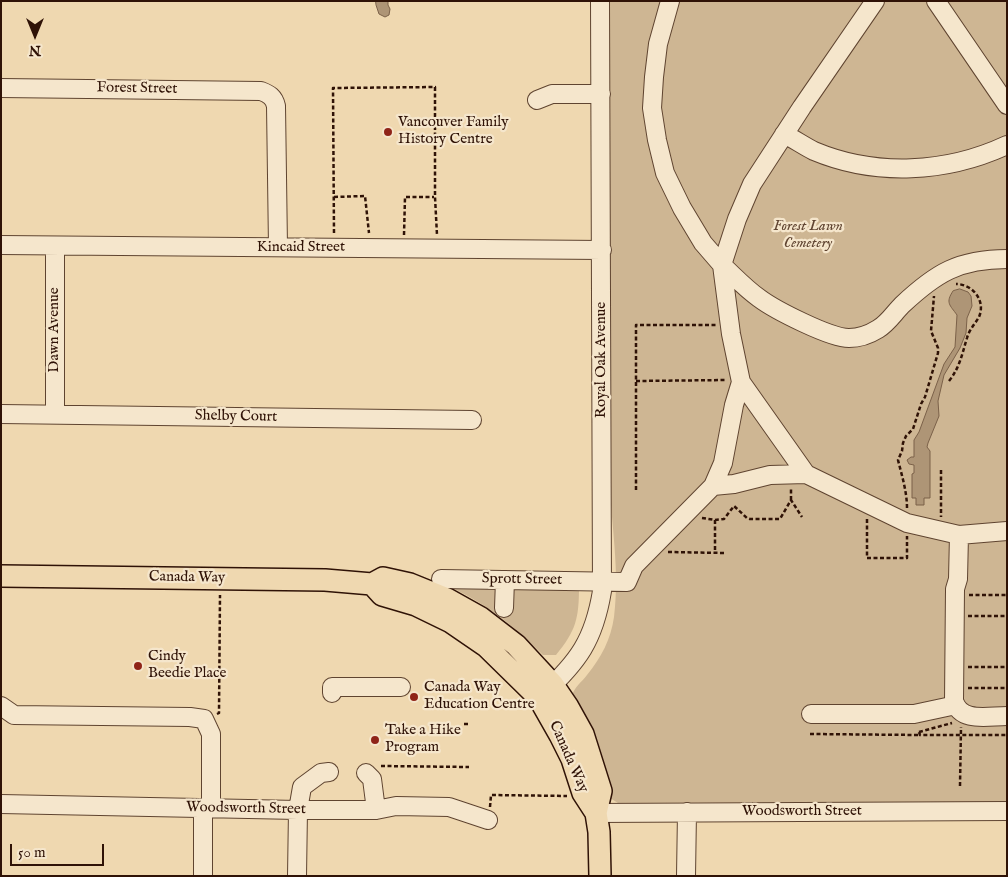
<!DOCTYPE html>
<html>
<head>
<meta charset="utf-8">
<style>
	body { margin:0 }
	#map { position:relative; width:1008px; height:877px; overflow:hidden; background:#efd8b0; font-family:"IM FELL English",serif }
	canvas { display:block }
	.frame { position:absolute; inset:0; border:2px solid #2f1206; pointer-events:none }
	.north { position:absolute; left:10px; top:10px; width:50px; height:50px; -webkit-text-stroke:4px #f5e6cc; paint-order:stroke; rotate:180deg; font-size:14px; font-weight:700; line-height:20px; text-align:center; color:#2f1206 }
	.north::after { content:''; display:block; margin:auto; width:18px; height:22px; background:#2f1206; clip-path:polygon(50% 0,100% 100%,50% 72%,0 100%) }
	.scale { position:absolute; left:10px; top:844px; width:94px; height:22px; box-sizing:border-box; border:2px solid #2f1206; border-top:0; padding-left:6px; font-size:15px; line-height:18px; white-space:nowrap; color:#2f1206; -webkit-text-stroke:4px #f5e6cc; paint-order:stroke }
</style>
</head>
<body>
<div id="map">
<canvas width="1008" height="877"></canvas>
<div class="frame"></div>
<div class="north">N</div>
<div class="scale">50 m</div>
</div>
<script>
const ctx = document.querySelector('canvas').getContext('2d');
ctx.lineJoin = 'round';
function fill(path, color) {
  ctx.fillStyle = color;
  ctx.fill(path, 'evenodd');
}
function stroke(path, color, width, dash) {
  ctx.strokeStyle = color;
  ctx.lineWidth = width;
  ctx.lineCap = dash ? 'butt' : 'round';
  ctx.setLineDash(dash || []);
  ctx.stroke(path);
}
function drawText(font, color, halo, rows, align = 'center') {
  ctx.font = font + ' "IM FELL English",serif';
  ctx.lineWidth = 4.5;
  ctx.setLineDash([]);
  ctx.textBaseline = 'middle';
  ctx.strokeStyle = halo;
  ctx.fillStyle = color;
  for (const [text, x, y, turn = 0] of rows) {
    ctx.save();
    ctx.translate(x, y);
    ctx.rotate((+turn || 0) * Math.PI / 180);
    ctx.textAlign = isNaN(turn) ? turn : align;
    if (halo) ctx.strokeText(text, 0, 0);
    ctx.fillText(text, 0, 0);
    ctx.restore();
  }
}
const green = new Path2D(`
	M609,1H1007V802L618,803L610,798L572,696C574,687 582,682 587,675C601,658 611,639 614,617C621,564 608,509 609,455C609,304 609,152 609,1Z
	M443,584L491,585L511,592L515,589L579,587C579,618 576,631 556,655H543C513,625 482,600 443,584Z`);
const water = new Path2D(`
	M376,1H388V5L390,9L389,15L385,17L379,14L376,5Z
	M960,289L968,292L971,296L972,306L967,318L966,333L960,348L944,375L938,401L939,416L928,443L927,447L930,451V498H924V505H916V498H912V474L914,473V465L909,464L907,460L911,457H914V440L919,432L944,364L955,347L957,315C950,305 945,303 953,291Z`);
const path = new Path2D(`
	M334,197L365,196L369,233
	M334,233L333,88L435,87V197L437,235
	M404,235L405,197H434
	M636,381L727,380
	M949,381C960,367 962,354 967,338C969,330 975,324 979,317C986,301 973,284 956,284
	M941,470V517
	M636,490V325H716
	M791,500V489
	M907,508C907,492 902,476 898,460L902,451L903,443L906,436L913,429L921,404L925,397L938,353V348L931,331L934,296
	M702,518L715,520L724,519L734,506L747,518L750,519H780L791,500L802,517
	M867,519V558H907V536
	M715,520V553
	M668,552L725,553
	M969,595H1007
	M968,616H1007
	M968,667H1007
	M968,688H1007
	M217,714L219,713L220,595
	M464,724H470
	M919,732L920,735H1007
	M919,732L952,723
	M810,734L920,735
	M381,766L469,767
	M960,786L961,727
	M490,807L491,795L567,796`);
const minor = new Path2D(`
	M670,1L658,44L654,77L652,108L657,140L665,173L682,208L703,243L722,265L731,334L741,382L806,474L907,523L959,535L1007,531
	M875,1L802,107L752,184L737,219L722,265C734,276 746,289 759,298C775,310 830,338 849,338C859,338 870,334 878,329C888,323 894,313 902,305C936,273 959,259 1007,259
	M936,1L1007,105
	M1,88L261,91C269,94 274,97 276,106L278,247
	M537,100L552,94H601
	M784,134C794,139 804,146 814,151C876,177 947,173 1007,145
	M1,245L602,250
	M55,246V414
	M1,414L472,420
	M713,486L734,484L770,475L806,474
	M959,535L958,579L955,589L954,701C961,723 987,716 1007,716
	M441,579L627,582L634,566L713,486L723,463L734,405L741,382
	M504,608L505,580
	M332,693V687H401
	M543,694C578,662 594,640 602,591L600,1
	M1,706L14,715L190,717L204,719L211,734V808
	M811,714H914L956,705
	M366,773L372,779L376,810
	M1,804L298,810H376L396,806L449,807L488,820
	M596,813L1007,811
	M203,876V808
	M297,876L298,810L302,787L321,773L329,772
	M686,876L687,812`);
const major = new Path2D(`
	M1,576L325,580L372,584L382,595L416,605L451,622L486,646L539,698L560,735L572,759L583,793L596,813
	M372,584L383,578L410,584L447,599L481,618L516,645L553,685L568,707L583,734L601,791L596,813L599,832L600,876`);
const markers = [
	[388,132,5,"#8f2418"],
	[138,666,5,"#8f2418"],
	[414,697,5,"#8f2418"],
	[375,740,5,"#8f2418"]
];
const streetNames = [
	["Forest Street",137,89,1],
	["Kincaid Street",301,248],
	["Dawn Avenue",55,330,-90],
	["Royal Oak Avenue",602,360,-90],
	["Shelby Court",236,417,1],
	["Canada Way",187,578,1],
	["Sprott Street",522,580,1],
	["Canada Way",568,757,66],
	["Woodsworth Street",246,809,1],
	["Woodsworth Street",802,812]
];
const poiNames = [
	["Vancouver Family",398,123],
	["History Centre",398,140],
	["Cindy",148,657],
	["Beedie Place",148,674],
	["Canada Way",424,688],
	["Education Centre",424,705],
	["Take a Hike",385,731],
	["Program",385,748]
];
const parkNames = [
	["Forest Lawn",808,227],
	["Cemetery",808,244]
];
fill(green, '#ceb693');
fill(water, '#ae9576');
stroke(water, '#7b6149', 1);
stroke(minor, '#5f4430', 20);
stroke(major, '#2f1206', 24);
stroke(path, '#2f1206', 2.5, [4, 2.5]);
stroke(minor, '#f5e6cc', 18);
stroke(major, '#efd8b0', 21);
for (const [x, y, r, color] of markers) {
  const dot = new Path2D();
  dot.arc(x, y, r, 0, 2 * Math.PI);
  ctx.fillStyle = color;
  ctx.fill(dot);
  stroke(dot, '#f5e6cc', 2);
}
drawText('15px', '#2f1206', '#f5e6cc', streetNames);
drawText('15px', '#2f1206', '#f5e6cc', poiNames, 'left');
drawText('italic 15px', '#5f4330', '#f5e6cc', parkNames);
</script>
</body>
</html>
